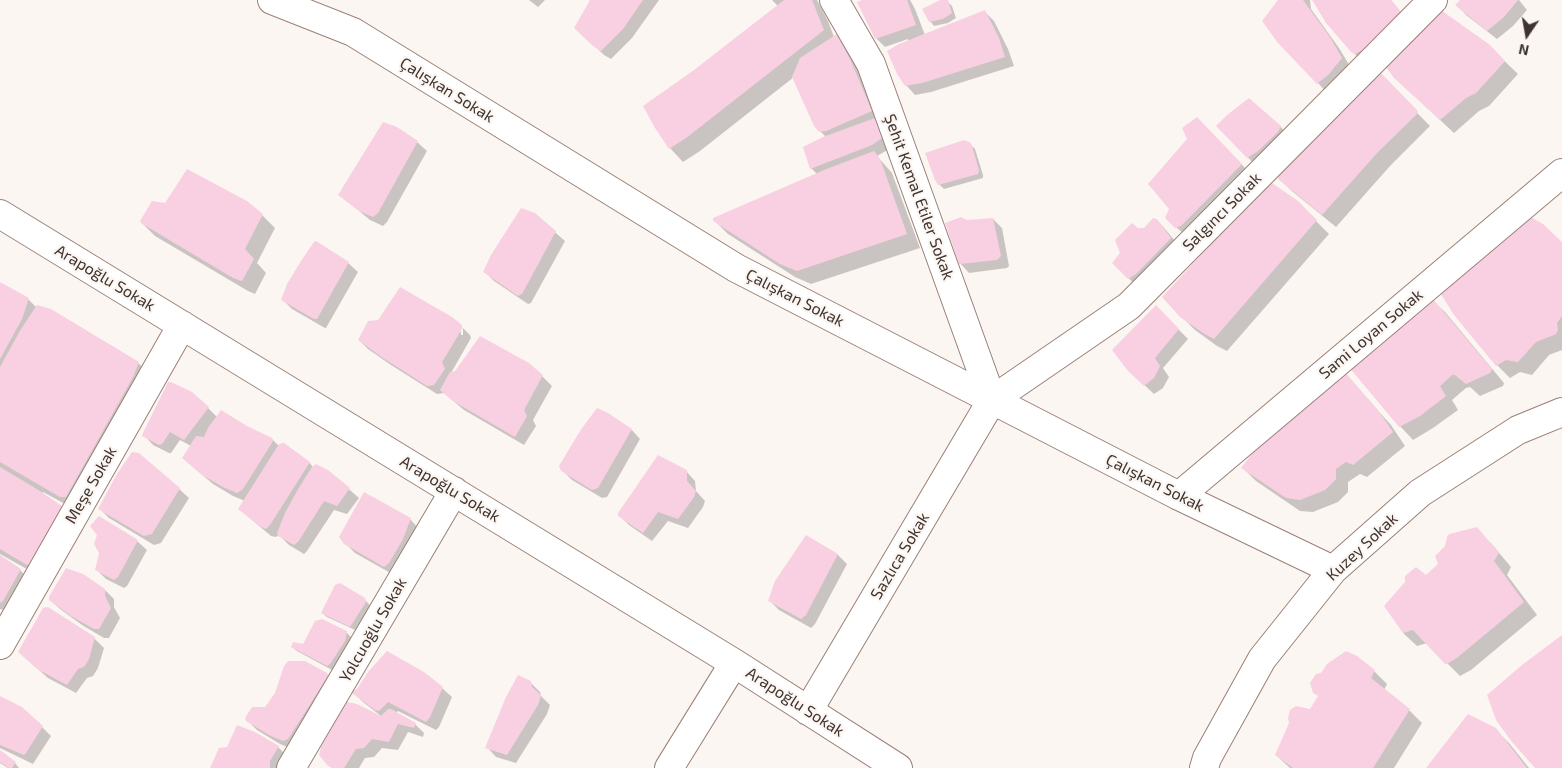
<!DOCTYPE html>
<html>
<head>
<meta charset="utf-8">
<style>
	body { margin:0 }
	#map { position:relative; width:1562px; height:768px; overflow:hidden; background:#fcf6f3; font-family:"Exo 2",sans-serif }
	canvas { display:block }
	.north { position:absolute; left:1502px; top:10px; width:50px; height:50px; -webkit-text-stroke:4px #fcf6f3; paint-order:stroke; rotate:192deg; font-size:14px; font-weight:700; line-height:20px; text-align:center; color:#3e332e }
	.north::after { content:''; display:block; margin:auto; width:18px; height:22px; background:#3e332e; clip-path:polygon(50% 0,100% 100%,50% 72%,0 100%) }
</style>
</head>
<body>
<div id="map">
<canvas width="1562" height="768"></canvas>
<div class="north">N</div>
</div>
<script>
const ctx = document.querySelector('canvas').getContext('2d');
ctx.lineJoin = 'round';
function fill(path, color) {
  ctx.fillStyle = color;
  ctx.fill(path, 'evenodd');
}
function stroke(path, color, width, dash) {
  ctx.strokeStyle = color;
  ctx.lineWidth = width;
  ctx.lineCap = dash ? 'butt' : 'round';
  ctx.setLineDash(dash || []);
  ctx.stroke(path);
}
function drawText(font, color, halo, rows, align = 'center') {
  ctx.font = font + ' "Exo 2",sans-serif';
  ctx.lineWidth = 4.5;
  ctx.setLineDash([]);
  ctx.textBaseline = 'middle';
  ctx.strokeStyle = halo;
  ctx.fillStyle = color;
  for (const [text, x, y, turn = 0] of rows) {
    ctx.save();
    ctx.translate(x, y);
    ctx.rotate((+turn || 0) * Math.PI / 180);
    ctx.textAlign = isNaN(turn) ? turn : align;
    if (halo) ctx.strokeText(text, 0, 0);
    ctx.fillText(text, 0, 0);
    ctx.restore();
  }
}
const shadow = new Path2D(`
	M529,0H545L538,7Z
	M592,0H659L632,38L611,59L604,55L576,28Z
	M772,0H817L828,21L834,37L837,35L846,45L859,70L881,120L877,122L884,129L891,148L877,156L892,173L920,248L811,284L795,277L728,234L714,220L817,174L811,168L826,137L820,131L794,77L700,151L683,162L670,148L695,71L778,6Z
	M865,0H910L915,9L925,35L985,12L994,21L1008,49L1014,66L931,92L915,95L906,85L908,39L885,47L876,38Z
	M943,0H946L952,6L956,18L948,23L934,26L930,21Z
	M1280,0H1310L1311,9L1339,48L1351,68L1327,93L1318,83Z
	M1313,0H1391L1409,22L1362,62L1353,52Z
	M1461,0H1519L1527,10L1513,26L1497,39L1466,15L1457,5Z
	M1489,46L1518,74L1489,106L1479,111L1454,133L1409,91Z
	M1378,73L1430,126L1390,166L1336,227L1293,192L1279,179Z
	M1197,119L1251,174L1186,236L1176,227L1189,139Z
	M1218,126H1280L1289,136L1257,167Z
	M417,142L427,151L387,222L383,226L370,220L340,195Z
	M970,144L975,149L983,175V178L944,189L939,184Z
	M1297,202L1329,234L1227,351L1217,346L1195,330L1181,316Z
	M534,214L565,241L531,303L528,304L494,281L485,272Z
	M262,215L275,228L257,263L266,273L255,294L248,291L155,236L142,223Z
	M993,219L1002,228L1009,266L1007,268L969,273L960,263L966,221Z
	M1157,220L1166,230L1180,247L1138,288L1114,263L1138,229L1144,230Z
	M316,242L348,263L358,272L326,328H325L292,309L282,299Z
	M1562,244V350L1549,355L1532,375L1520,372L1510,378L1497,365Z
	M0,283L28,299L37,308L138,363L152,376L74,509L43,492L42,494L61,507L74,520L41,577L0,554Z
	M1431,299L1445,312L1504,383L1503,386L1480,396L1470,387L1466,388L1452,400L1458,410L1433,428L1413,440L1400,426Z
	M1156,307L1188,339L1163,368L1169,377L1163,388L1154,394L1139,380Z
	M460,325L461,335H463V328L470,335L471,338L451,373L542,376L552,386L533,420L536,426L524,445L464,410L444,393L437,394L391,365L368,349L359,340Z
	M1343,372L1391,425L1405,446L1367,477L1360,474L1348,482V492L1338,502L1313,512L1300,511L1256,481L1243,468Z
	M208,408L217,417L246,427L272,439L279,446L309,462L313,467L328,471L359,498L347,514L334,510L307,551L304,554L289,545L279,535L276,537L271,536L239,509L245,501L233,496L213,484L193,467L191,446L180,440L171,453H169L153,445L144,435Z
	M631,429L640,439L607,497L602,498L572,480L562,470Z
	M686,471L695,481L696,491L705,501L703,507L688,528L668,521L652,541L629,525L619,515Z
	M179,489L189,498L161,543L154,545L109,518L100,509Z
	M410,519L419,529L394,575L355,553L345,543Z
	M806,536L838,555L847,564L815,624L811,628L779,610L769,600Z
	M137,541L147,550L127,586L124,588L106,579L96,569Z
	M1490,542L1511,567L1507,575L1537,615L1471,670L1460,676L1427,643L1417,646L1403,633L1426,576Z
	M0,556L20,570L29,579L9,612L0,609Z
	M105,590L114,599V607L120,618L109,638H104L82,625L60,609L50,600Z
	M364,599L369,604L370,607L355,630L327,617L322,613Z
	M346,632L351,637L349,646L332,670L297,651L292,647L303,645Z
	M94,638L104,648L98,668L93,676L87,678L76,693L48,678L29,661Z
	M1374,671L1387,684L1384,690L1409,710L1422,723L1394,768H1290L1276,755L1311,711Z
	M327,674L336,684L294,750L280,744L257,730L247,720Z
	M530,682L540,692L541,696L550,705L547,714L516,763L496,757L487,747Z
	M442,688L452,697L439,727L436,730L398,711L396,713L415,724L424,733L423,737L408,732L398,750L382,748L374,757L365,758L359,768H332L329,765L381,716L363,702L354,693Z
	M0,698L42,727L51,736L33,764L0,748Z
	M1495,729L1509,743L1529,768H1427Z
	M278,747L287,756L281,768H211L227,748Z
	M0,751L15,763L19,768H8L0,763Z`);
const building = new Path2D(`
	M590,0H643L623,29L601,51L593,46L574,28Z
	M784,0H812L824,30L686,138L669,149L655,128L643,106L694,70Z
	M862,0H907L916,25L875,39L857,2Z
	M940,0H948L952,13L943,19L929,22L922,9Z
	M1278,0H1303L1330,37L1342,58L1329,74L1317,84L1278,43L1262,21Z
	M1312,0H1391L1401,12L1376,42L1355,54L1352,53L1326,23Z
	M1460,0H1518L1504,17L1487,31L1455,5Z
	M1438,8L1490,45L1505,61L1476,93L1466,98L1440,120L1394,78L1383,63Z
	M985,10L999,38L1005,57L922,83L905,86L897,74L887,51L899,44Z
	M837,34L850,59L872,111L826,131L819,132L814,126L792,77L800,58Z
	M1379,71L1417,110L1418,113L1377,153L1322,215L1278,179V176Z
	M1249,98L1281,126L1278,132L1258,151L1247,158L1216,126L1227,115Z
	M1197,117L1242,164L1181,226L1175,228L1165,218L1169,209L1148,184L1187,139L1182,128Z
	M875,118L882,138L872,145L810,169L803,147L823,137Z
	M383,122L397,127L418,141L378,213L373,217L359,211L338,195Z
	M964,140L971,143L979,170L978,174L938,185L935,180L925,153Z
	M874,151L880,159L907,234L797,271L780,264L713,221V218L824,170Z
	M187,169L247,201L263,214L245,249L254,259L242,281L233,278L141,223L140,221L152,201L165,203Z
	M1272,183L1298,201L1317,220L1214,339L1203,333L1180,317L1162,297L1252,200Z
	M521,208L535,213L556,231L522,294L518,296L483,272L491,255Z
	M1529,216L1543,224L1562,242V316L1557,323L1558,330L1556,334L1536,342L1518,362L1506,360L1496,366L1454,315L1439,291Z
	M961,217L967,220L993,218L1001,256L997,260L959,264L945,223Z
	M1153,218L1157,219L1171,238L1136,274L1128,279L1112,263L1120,253L1115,240L1132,223L1138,228H1144Z
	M316,241L349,262L317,319H314L281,300L287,284L301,261L314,242Z
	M0,282L29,298L22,319L0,359Z
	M400,287L452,317L462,325V329L442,362L445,369L434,385L427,386L380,356L358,340L368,321L378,320Z
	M1432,298L1492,369L1490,373L1466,384L1455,375H1452L1440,386L1446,396L1420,416L1399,427L1348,366Z
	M37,305L51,309L139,362L133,377L66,497H60L0,462V367L21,329Z
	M1156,305L1179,329L1155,358L1160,366L1154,378L1144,386L1128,371L1112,350Z
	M480,336L529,363L543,375L524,410L527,416L515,437L453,401L440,390L450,372L455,371Z
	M1343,370L1378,410L1393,432L1353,465L1346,462L1336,469V479L1325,490L1300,500L1286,498L1241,468L1280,417Z
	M168,382H171L192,392L209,407L184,440L170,432L162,444L159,445L142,436L143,433Z
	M597,408L608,413L632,429L598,488L592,490L561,471L559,466L580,431Z
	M221,410L247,426L272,438L273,441L243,489L237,493L223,487L202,475L182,458L196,436L204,437L208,428Z
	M284,443L310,462L270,525L266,529L261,527L238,509L279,444Z
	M132,452L139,453L180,488L152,534L144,536L98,509L117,474Z
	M658,455L687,470V481L696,491L694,497L678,519L658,512L643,533L618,516V513Z
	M316,464L328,470L350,488L337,506L324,501L298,542L294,545L278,536L277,533L285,513L297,491L312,467Z
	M0,467L40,491L62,506L57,520L32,562L27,565L0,549Z
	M364,492L411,518L403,539L389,563L384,567L344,544L339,537Z
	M99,516L138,540L118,577L114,580L95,570L99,553L94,544L97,535L90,526Z
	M1477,527L1499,553L1494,561L1524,602L1458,657L1447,664H1445L1413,630L1403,633L1384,606L1405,582V576L1416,567L1426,575L1438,564L1435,556L1445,546L1447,537L1449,534Z
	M806,535L838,554L806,615L801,619L768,601L775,581Z
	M0,555L21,569L3,601L0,603Z
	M66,568L83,574L105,589V596L111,608L99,629H94L71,616L49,600V597Z
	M340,583L365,598L366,602L350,627L321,613L335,585Z
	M48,607L95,637L89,659L84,667L78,669L67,685L37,669L18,652L43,608Z
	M322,619L347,631L345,641L330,664L327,666L291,647L293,642L303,644L315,621Z
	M1562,635V768H1535L1512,742L1496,720L1487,695L1522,665Z
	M387,651L424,672L443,687L430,717L426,722L388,702L379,711L375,710L352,693L353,691L357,689L368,672Z
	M1346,651L1357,656L1375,670L1371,678L1410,709L1373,768H1293L1275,755L1289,723L1288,718L1290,710L1296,706L1310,709L1318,696L1313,693L1310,683L1316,674L1321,673L1327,664Z
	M288,661H305L327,673L328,676L288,739L283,741L269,735L246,721L245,718L252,707H265L275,693L284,666Z
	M518,675L531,681L532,687L541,695L538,705L507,755L485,748L506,697Z
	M0,696L22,707L43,726L26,753L24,755L0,745Z
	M347,702L357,704L381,716L388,709H391L416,723L414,728L398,724L389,742L372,739L364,748L356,749L344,768H333L328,766L319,755L321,747Z
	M1468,714L1496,728L1527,768H1426Z
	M237,725L255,732L279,746L270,761V768H210L219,748L227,747Z
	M0,750L16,762L12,768H9L0,762Z`);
const minor = new Path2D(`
	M272,0L353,32L736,268L1179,496L1333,570
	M834,0L871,64L992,400
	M0,214L734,663L898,768
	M1179,496L1562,173
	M0,645L182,325
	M808,711L992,400L1129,306L1433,0
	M291,768L454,491
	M669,768L734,663
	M1204,768L1207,758L1262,659L1333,570L1420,493L1518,430L1562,412`);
const streetNames = [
	["Çalışkan Sokak",447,90,32],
	["Şehit Kemal Etiler Sokak",919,197,70],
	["Salgıncı Sokak",1222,212,-45],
	["Arapoğlu Sokak",105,278,31],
	["Çalışkan Sokak",795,298,27],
	["Sami Loyan Sokak",1371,334,-40],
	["Çalışkan Sokak",1155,483,27],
	["Meşe Sokak",91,485,-60],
	["Arapoğlu Sokak",450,489,31],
	["Kuzey Sokak",1362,547,-43],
	["Sazlıca Sokak",900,556,-59],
	["Yolcuoğlu Sokak",373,630,-60],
	["Arapoğlu Sokak",795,702,33]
];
fill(shadow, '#0003');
fill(building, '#f9cfe2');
stroke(minor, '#9a8076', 30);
stroke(minor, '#fff', 28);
drawText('16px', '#3e332e', '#fcf6f3', streetNames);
</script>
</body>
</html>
